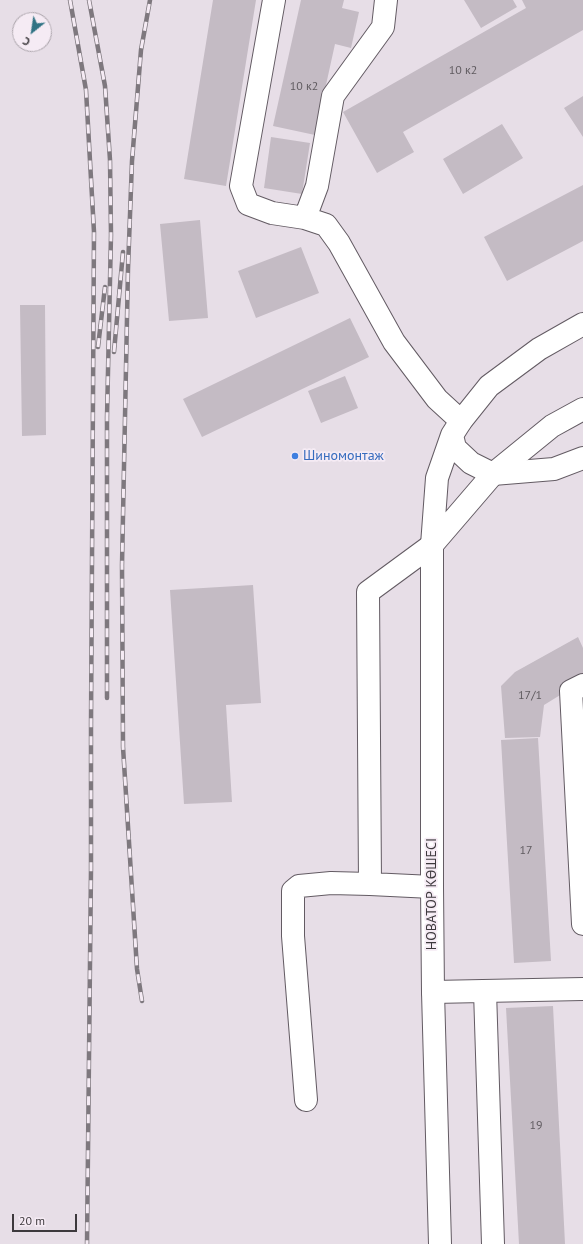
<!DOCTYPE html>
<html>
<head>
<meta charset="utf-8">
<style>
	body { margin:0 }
	#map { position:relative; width:583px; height:1244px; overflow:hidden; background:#e7dee7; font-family:"PT Sans",sans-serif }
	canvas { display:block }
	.north { position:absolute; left:12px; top:12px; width:40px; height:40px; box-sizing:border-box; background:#f5ebf4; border:1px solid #aba4ab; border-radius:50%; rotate:210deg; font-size:11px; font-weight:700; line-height:16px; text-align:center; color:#3d393d }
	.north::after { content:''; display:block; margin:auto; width:14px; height:18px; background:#307384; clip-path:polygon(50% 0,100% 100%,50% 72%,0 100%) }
	.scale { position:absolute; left:12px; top:1214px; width:65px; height:18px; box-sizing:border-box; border:2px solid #3d393d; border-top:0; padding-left:5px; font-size:12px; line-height:14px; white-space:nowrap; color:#3d393d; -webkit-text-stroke:3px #f5ebf4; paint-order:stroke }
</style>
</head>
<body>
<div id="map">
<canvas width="583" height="1244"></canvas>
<div class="north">С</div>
<div class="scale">20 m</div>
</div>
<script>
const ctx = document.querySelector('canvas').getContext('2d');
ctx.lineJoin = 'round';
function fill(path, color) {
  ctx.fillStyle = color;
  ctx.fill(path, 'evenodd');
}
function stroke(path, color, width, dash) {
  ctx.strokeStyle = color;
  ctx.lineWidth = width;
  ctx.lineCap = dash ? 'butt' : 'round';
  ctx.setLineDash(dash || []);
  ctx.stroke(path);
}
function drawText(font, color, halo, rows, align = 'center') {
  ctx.font = font + ' "PT Sans",sans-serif';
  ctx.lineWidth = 3.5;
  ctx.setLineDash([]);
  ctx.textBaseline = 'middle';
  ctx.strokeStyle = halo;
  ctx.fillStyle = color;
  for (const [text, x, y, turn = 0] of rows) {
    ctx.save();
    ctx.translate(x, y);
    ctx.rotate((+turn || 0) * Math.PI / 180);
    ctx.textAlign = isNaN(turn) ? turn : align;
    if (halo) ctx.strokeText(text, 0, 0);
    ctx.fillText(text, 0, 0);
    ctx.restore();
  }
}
const building = new Path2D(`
	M213,0H256L226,186L184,179Z
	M301,0H344L342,8L359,12L351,48L335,44L315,135L273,126Z
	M464,0H513L517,7L481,28Z
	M522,0H583V30L403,132L414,152L377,173L343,112L526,8Z
	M583,96V137L564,108Z
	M502,124L523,158L463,194L443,159Z
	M271,137L310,143L302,194L264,188Z
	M583,185V241L507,281L484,237Z
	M200,220L208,318L169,321L160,224Z
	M301,247L319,293L256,318L238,271Z
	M20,305H45L46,435L22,436Z
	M350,318L369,357L202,437L183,399Z
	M345,376L358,408L321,423L308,391Z
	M253,585L261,703L226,705L232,802L184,804L170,590Z
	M578,637L583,648V681L544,705L540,737L505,738L501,686L515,672Z
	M538,738L551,961L514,963L501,740Z
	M553,1006L565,1244H519L506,1008Z`);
const minor = new Path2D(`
	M274,0L241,186L248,204L272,213L305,218L326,225L339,243L394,342L437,399L461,421
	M305,218L317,186L333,96L383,27L386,0
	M493,474L554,469L583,458
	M583,685L571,691L583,924
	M432,887L370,884L368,592L432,545
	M485,991L493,1244
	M433,992L583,989
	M306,1100L293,936V891L299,886L331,883L370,884`);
const major = new Path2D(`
	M452,435L455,448L471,463L493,474
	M432,545L493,474L552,426L583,409
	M440,1244L433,992L432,887V545L437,478L452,435L461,421L489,386L539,349L583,324`);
const rail = new Path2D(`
	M70,0L86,90L94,232L91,723V869L87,1244
	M89,0L105,86L110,160L111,235L107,417V698
	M98,347L105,287
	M114,352L123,252
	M142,1001L137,969L123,747L122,565L128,269L132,161L141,50L150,0`);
const markers = [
	[295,456,4,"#3f7fe0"]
];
const numberNames = [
	["10 к2",463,71],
	["10 к2",304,87],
	["17/1",530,696],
	["17",526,851],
	["19",536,1126]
];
const shopNames = [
	["Шиномонтаж",303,456]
];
const streetNames = [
	["НОВАТОР КӨШЕСІ",432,894,-90]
];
fill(building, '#c4bbc4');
stroke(minor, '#635b63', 24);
stroke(major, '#635b63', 24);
stroke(minor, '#fff', 22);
stroke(major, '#fff', 22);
stroke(rail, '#7e787e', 4.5);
stroke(rail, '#f5ebf4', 3, [9]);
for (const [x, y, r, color] of markers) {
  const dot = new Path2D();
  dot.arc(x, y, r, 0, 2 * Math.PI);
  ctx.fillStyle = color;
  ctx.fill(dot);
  stroke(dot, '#f5ebf4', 1.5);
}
drawText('12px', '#5f5a5f', null, numberNames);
drawText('14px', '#366cbe', '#f5ebf4', shopNames, 'left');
drawText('14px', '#3d393d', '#f5ebf4', streetNames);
</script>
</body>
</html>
